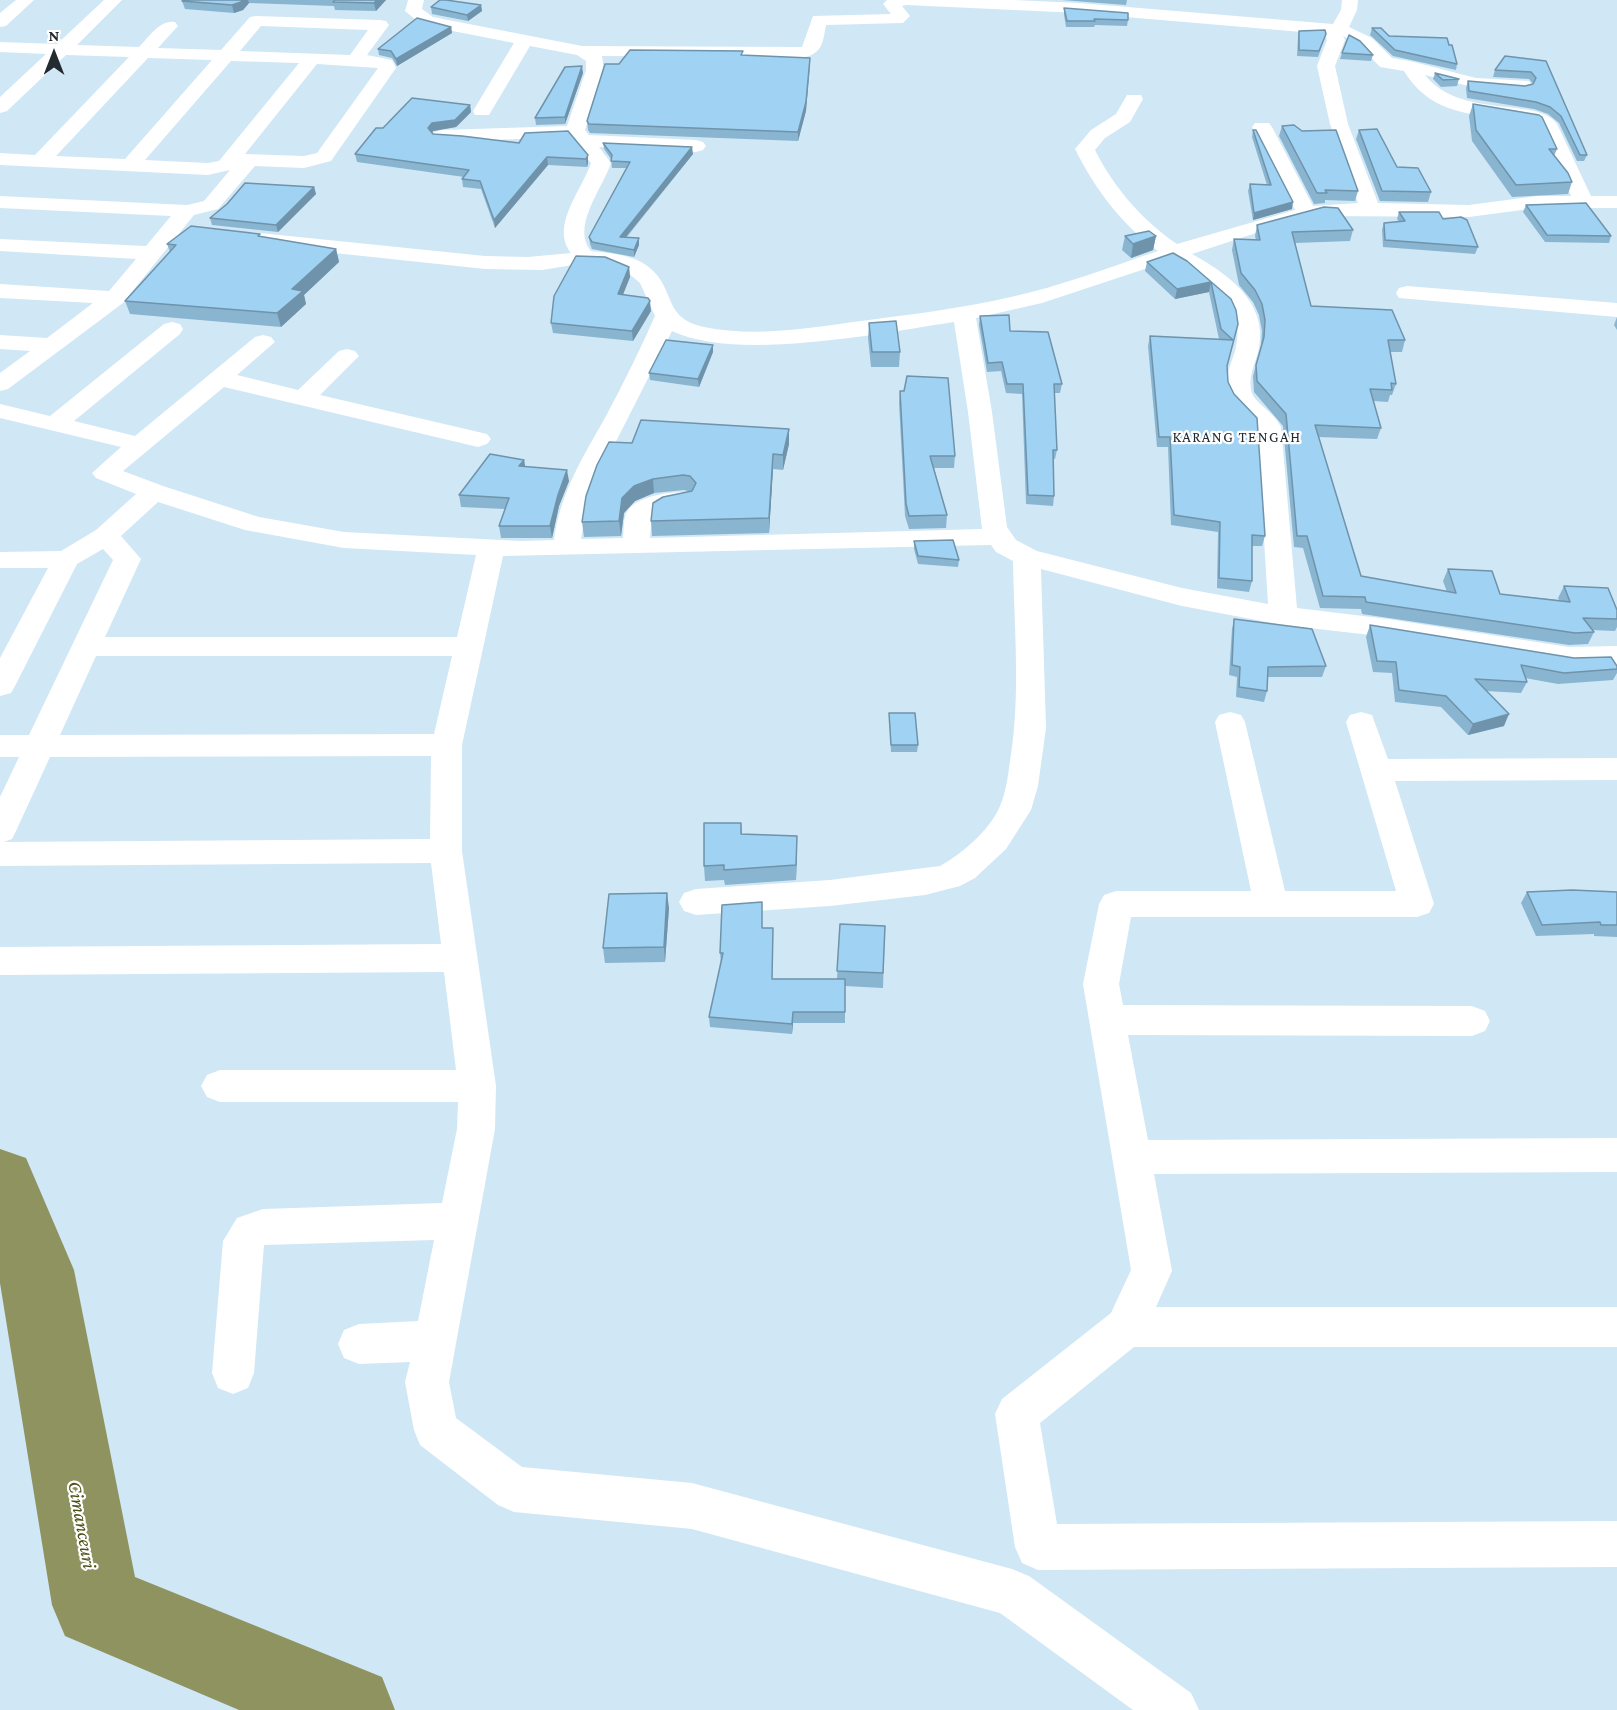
<!DOCTYPE html>
<html>
<head>
<meta charset="utf-8">
<style>
	body { margin:0 }
	#map { position:relative; width:1617px; height:1710px; overflow:hidden; background:#d0e7f6; font-family:"Crimson Pro",serif }
	canvas { display:block }
	.north { position:absolute; left:24px; top:24px; width:60px; height:60px; -webkit-text-stroke:4px #fff; paint-order:stroke; rotate:0deg; font-size:16px; font-weight:700; line-height:24px; text-align:center; color:#232b31 }
	.north::after { content:''; display:block; margin:auto; width:21px; height:27px; background:#232b31; clip-path:polygon(50% 0,100% 100%,50% 72%,0 100%) }
</style>
</head>
<body>
<div id="map">
<canvas width="1617" height="1710"></canvas>
<div class="north">N</div>
</div>
<script>
const ctx = document.querySelector('canvas').getContext('2d');
ctx.lineJoin = 'round';
function fill(path, color) {
  ctx.fillStyle = color;
  ctx.fill(path, 'evenodd');
}
function stroke(path, color, width, dash) {
  ctx.strokeStyle = color;
  ctx.lineWidth = width;
  ctx.lineCap = dash ? 'butt' : 'round';
  ctx.setLineDash(dash || []);
  ctx.stroke(path);
}
function drawText(font, color, halo, rows, align = 'center') {
  ctx.font = font + ' "Crimson Pro",serif';
  ctx.lineWidth = 4.5;
  ctx.setLineDash([]);
  ctx.textBaseline = 'middle';
  ctx.strokeStyle = halo;
  ctx.fillStyle = color;
  for (const [text, x, y, turn = 0] of rows) {
    ctx.save();
    ctx.translate(x, y);
    ctx.rotate((+turn || 0) * Math.PI / 180);
    ctx.textAlign = isNaN(turn) ? turn : align;
    if (halo) ctx.strokeText(text, 0, 0);
    ctx.fillText(text, 0, 0);
    ctx.restore();
  }
}
const river = new Path2D(`
	M0,1149L26,1158L74,1270L135,1577L382,1677L395,1710H239L65,1636L52,1605L0,1283Z`);
const minor = new Path2D(`
	M16,0H34L6,26L0,27V13Z
	M104,0H122L77,45L139,47C149,37 160,19 175,22L178,26L158,48L221,50L250,17L256,16L380,20L386,21L389,25L367,55L392,60L396,68L331,161L304,168L255,166L218,209L194,215L123,303L8,389L0,391V373L30,351L0,349V335L47,338L93,303L0,298V284L109,291L136,259L0,251V239L146,246L171,216L0,208V196L187,205L204,201L230,170L208,175L0,165V153L35,155L129,57L66,55L7,111L0,113V97L46,54L0,52V42L57,44ZM261,26L368,30L350,55L240,51ZM148,58L212,60L125,159L56,156ZM231,61L299,63L219,161L208,163L145,160ZM317,64L378,68L317,153L304,156L245,154Z
	M408,0H424L422,9L433,17L582,46L802,47L813,16L891,14L883,4L887,0H1014L1079,3L1333,24L1341,10L1342,0H1358L1357,10L1349,27L1372,38L1392,58L1410,61L1476,78L1529,81L1532,85L1529,89L1523,90L1476,88L1425,75C1461,120 1538,96 1557,124L1591,196H1617V208H1537L1469,217L1321,216L1256,233L1192,254C1226,273 1268,301 1259,348C1256,363 1247,377 1252,393C1255,403 1275,413 1281,427L1297,608L1388,619L1569,647L1617,646V666L1569,667L1388,637L1283,625L1182,606L1041,569L1046,728L1038,786L1031,810L1006,849L975,878L960,886L925,895L830,906L696,915L684,911L679,902L684,893L696,889L830,880L940,866C962,854 990,830 1000,806C1006,792 1008,776 1010,761C1021,696 1014,627 1013,561L996,552L991,545L503,556L462,745V851L496,1086L495,1129L449,1382L456,1418L522,1467L692,1483L1012,1569L1029,1576L1191,1693L1199,1710H1133L1000,1613L692,1529L514,1512L498,1505L420,1445L414,1430L405,1382L410,1362L359,1364L344,1358L338,1344L344,1330L359,1324L418,1321L434,1240L264,1245L254,1373L248,1388L233,1394L218,1388L212,1373L223,1241L237,1218L263,1209L442,1203L457,1129L458,1102H220L207,1097L201,1086L207,1075L220,1070H456L444,972L0,975V947L441,944L431,863L0,866V797L19,757H0V735H29L113,560L103,549L77,564L15,686L11,693L0,696V658L48,568H0V552L61,551L96,530L136,494L96,478L92,473L121,447L0,418V404L50,416L164,324L172,322L180,324L183,329L180,334L74,421L135,436L255,337L263,335L271,337L275,342L237,375L298,390L339,351L347,349L355,351L359,356L320,395L487,434L491,439L487,444L478,447L224,387L123,471L163,486L259,517L344,532L521,541L554,540C560,493 583,457 606,416C623,384 640,350 655,316L640,283L627,272L614,267L585,263L542,270L485,269L250,244L243,242L239,238L243,234L250,232L485,256L528,257L571,253C550,226 582,190 591,163L570,137L442,142L435,140L432,136L435,132L442,130L567,126L586,70V61L577,55L530,46L489,115H475L473,111L514,43L422,25L405,11ZM906,5L1079,13L1325,34L1327,40L1317,66L1330,124L1358,203L1313,206L1272,127L1269,123H1255L1252,127L1295,210L1177,244C1142,220 1114,188 1095,150L1105,138L1130,122L1143,99L1141,95H1127L1116,114L1091,130L1075,149C1095,189 1122,225 1158,251C1110,267 1061,286 1011,297C959,309 906,315 853,322C805,329 752,337 704,327C663,318 676,291 651,269C636,255 611,253 591,251C571,226 603,188 611,163L599,147L696,152L703,150L706,146L703,142L696,140L589,135L585,130L604,70L602,56L805,57C823,53 823,41 826,25L903,23L910,16L902,6ZM1343,36L1360,46L1380,67L1404,71C1428,110 1461,113 1504,119C1517,120 1529,120 1540,127L1571,196H1537L1469,205L1378,203L1348,124L1335,66L1345,40ZM1172,260C1207,281 1249,302 1235,351C1231,364 1224,378 1228,392C1232,409 1250,413 1257,427L1268,604L1182,588L1037,551L1016,540L1007,527L992,412L976,318L1042,303ZM954,322L968,412L982,529L650,538L652,516L663,510L691,505L695,499L691,493C675,490 632,496 626,514C623,521 624,531 623,538L581,539L586,510L597,479L672,331C736,362 882,333 954,322ZM158,502L245,530L344,548L476,555L457,637H105L141,559L121,536ZM96,656H452L434,734L60,735ZM431,756L430,839L4,842L12,839L16,831L50,757Z
	M1407,286L1617,303V317L1399,298L1396,293L1399,288Z
	M1230,712L1241,715L1245,722L1285,891H1396L1346,722L1350,715L1361,712L1372,715L1388,759L1617,758V780L1395,781L1434,904L1429,913L1417,917H1131L1119,984L1123,1005L1472,1006L1485,1011L1490,1021L1485,1031L1472,1036L1128,1035L1148,1140L1617,1138V1172L1154,1174L1172,1271L1156,1307H1617V1347H1134L1040,1423L1057,1524L1617,1521V1567L1038,1570L1022,1563L1015,1547L995,1414L1002,1399L1111,1313L1131,1270L1083,984L1099,904L1104,895L1116,891H1251L1215,722L1219,715Z`);
const wall = new Path2D(`
	M183,0H386L376,11L335,10L334,6L249,3L243,10L234,13L185,9L182,1Z
	M1062,0H1127L1126,5Z
	M481,5L482,11L468,21L432,14L431,7Z
	M1064,8L1128,20L1127,26L1095,25L1094,27H1066L1064,15Z
	M451,27L452,33L397,66L392,58L379,55L378,49Z
	M1372,28L1457,64L1456,70L1393,56L1370,35Z
	M1299,31L1326,34L1318,57L1297,56L1298,37Z
	M1342,53L1373,55L1371,61L1340,59Z
	M743,56L810,66L806,111L798,141L590,133L588,130L587,121L619,64Z
	M1546,61L1587,155L1584,161H1577L1559,123L1548,114L1534,109L1467,98L1466,88L1468,81L1525,86L1533,84L1529,79L1493,77L1495,70Z
	M583,73L565,124L536,125L535,118Z
	M1435,73L1459,79L1457,86L1441,87L1433,79Z
	M1473,104L1557,149L1554,156L1572,182L1568,194L1512,197L1472,141L1469,116Z
	M470,105L471,112L456,127L433,131L432,133L433,134L588,155V163L587,167L548,165L495,228L481,189L463,187L462,179L464,177L357,162L355,154L383,128Z
	M1282,126L1358,191L1355,201L1325,200V203L1314,204L1279,136Z
	M1253,130L1292,209L1253,220L1248,191L1250,184L1267,185L1252,137Z
	M1359,130L1397,167L1431,192L1428,202L1380,201L1356,139Z
	M603,143L693,154L626,238H639V245L634,257L592,249L590,244L589,237L626,168H612L611,159L604,149Z
	M314,187L316,194L278,232L212,225L210,218L227,204Z
	M1526,205L1611,236L1609,243L1545,242L1523,212Z
	M1399,212L1443,219L1478,247L1475,254L1383,247L1382,230L1384,223L1399,222L1397,219Z
	M1257,225L1353,230L1350,241L1295,243L1311,306L1405,340L1402,352H1390L1396,384L1392,395H1390L1388,402L1373,401L1381,428L1377,439L1318,437L1361,576L1447,592L1443,581L1448,569L1500,594L1559,600L1558,598L1564,586L1617,610V627L1615,631L1592,630L1594,632L1588,644L1569,645L1362,614L1361,609L1320,608L1303,548L1294,547L1283,426L1254,392L1253,376L1261,346L1262,331L1259,315L1253,302L1239,285L1232,250L1234,239L1256,240L1255,236Z
	M1125,236H1156L1153,250L1131,258L1122,250Z
	M260,237L336,249L339,262L304,295L306,304L281,327L130,314L125,301L170,252L167,244Z
	M1173,253L1231,299L1236,310L1227,367L1228,382L1265,536L1262,546H1252V581L1249,592L1217,588L1218,532L1171,525L1168,447H1157L1148,346L1150,336L1219,339L1209,292L1175,299L1145,271L1147,262Z
	M629,267L630,277L623,295L651,311L633,341L553,333L551,323Z
	M980,316L1010,331L1062,384L1060,393H1054L1057,450L1055,459H1053L1054,496L1053,506L1026,504L1022,394L1006,393L1001,371L987,372L979,325Z
	M1617,317V330L1614,325Z
	M869,323L900,352L899,367H871L868,338Z
	M713,352L699,387L650,380L649,373Z
	M900,391H904L955,456L954,468H934L947,515L946,528L909,529L905,516L899,403Z
	M789,429V444L783,470L773,469L769,533L652,536L651,521L692,492L684,490L654,493L635,501L624,513L621,536L584,537L582,522L632,443Z
	M524,460L525,467L569,481L559,506L552,538H501L499,526L505,509L461,507L459,495Z
	M914,541L959,560L958,567L918,564L914,549Z
	M1234,619L1326,666L1322,677H1267V691L1264,702L1236,697L1237,677L1229,675L1232,629Z
	M1370,625L1617,666V673L1613,680L1558,684L1525,678L1527,682L1521,693L1486,691L1504,726L1468,735L1441,707L1395,702L1392,673L1373,672L1366,637Z
	M889,713L918,745L917,752H891Z
	M741,823L742,834L797,836L796,880L725,885L724,880L705,881L704,866Z
	M1527,892H1617V937L1594,936V934L1536,936L1521,903Z
	M762,902V928L773,938L772,979H837L840,924L885,926L883,988L845,986V1023H793L792,1034L710,1027L709,1017L721,963L720,953Z
	M669,908L665,962L605,963L603,948Z`);
const shadedWall = new Path2D(`
	M242,0H248L249,3L243,10L234,13L232,5Z
	M377,0H386L376,11L374,3Z
	M481,5L482,11L468,21L467,15Z
	M451,27L452,33L397,66L396,59Z
	M810,58L806,111L798,141V132Z
	M582,66L583,73L565,124V117Z
	M470,105L471,112L456,127L433,131L430,136L428,128L432,123Z
	M692,147L693,154L620,244V237Z
	M588,155V163L587,167L586,159Z
	M547,157L548,165L495,228L494,220Z
	M314,187L316,194L278,232L276,225Z
	M1293,202L1292,209L1253,220L1254,213Z
	M1156,236L1153,250L1131,258L1133,244Z
	M639,238V245L634,257V250Z
	M336,249L339,262L304,295L306,304L281,327L277,313L292,289Z
	M629,267L630,277L619,304L618,294Z
	M1211,282L1209,292L1175,299L1177,289Z
	M650,301L651,311L633,341L632,331Z
	M713,345V352L699,387L698,379Z
	M789,429V444L783,470V455Z
	M773,454V469L769,533V518Z
	M524,460L526,471L519,466Z
	M567,470L569,481L559,506L552,538L550,526L558,495Z
	M653,479L654,493L635,501L624,513L621,536L619,521L622,498L634,486Z
	M1509,714L1504,726L1468,735L1473,724Z
	M797,836V851L796,880V865Z
	M667,893L669,908L665,962L664,947Z
	M793,1012V1023L792,1034V1024Z`);
const building = new Path2D(`
	M183,0H242L241,2L232,5L182,1Z
	M335,0H377L374,3L333,2Z
	M440,0H446L481,5L467,15L431,7Z
	M1064,8L1128,13V20L1094,19L1095,21H1067Z
	M417,18L451,27L396,59L391,51L378,49Z
	M1372,28H1381L1389,36L1447,38L1449,45H1452L1457,64L1395,50Z
	M1325,30L1326,34L1319,51L1299,50V31Z
	M1349,35L1360,41L1373,55L1342,53Z
	M630,50L743,51L741,55L810,58L806,102L798,132L589,124L587,121L605,64H619Z
	M1505,56L1546,61L1587,155H1580L1561,116L1550,107L1536,102L1469,91L1468,81L1525,86L1533,84L1536,78L1531,72L1495,70Z
	M582,66L565,117L535,118L565,67Z
	M1435,73L1459,79L1443,80Z
	M412,98L470,105L455,120L432,123L428,128L433,134L462,136L519,143L525,133L568,131L588,155L586,159L547,157L494,220L480,181L462,179L469,170L355,154L376,128H383Z
	M1473,104L1539,115L1542,117L1557,149H1549L1568,173L1572,182L1516,185L1476,130Z
	M1294,125L1302,131L1336,130L1358,191L1325,190L1327,193H1317L1282,126Z
	M1377,129L1397,167L1418,168L1431,192L1382,191L1359,130Z
	M1253,130H1256L1293,202L1254,213L1250,184L1271,185Z
	M603,143L692,147L620,237L639,238L634,250L592,242L589,237L630,162L611,161L612,155Z
	M245,183L314,187L276,225L210,218L227,204Z
	M1586,203L1611,236L1547,235L1526,205Z
	M1324,207L1338,208L1353,230L1292,232L1311,306L1392,310L1405,340H1388L1396,384L1391,383L1392,390L1370,389L1381,428L1315,425L1361,576L1456,593L1448,569L1492,571L1500,594L1570,602L1564,586L1608,588L1617,610V619L1583,618L1594,632L1575,633L1366,602L1365,597L1323,596L1307,536H1297L1286,414L1257,381L1256,365L1264,337L1265,320L1262,304L1255,290L1241,273L1234,239L1260,240L1257,225Z
	M1399,212H1439L1443,219L1461,217L1467,220L1478,247L1385,240L1384,223L1405,221Z
	M191,226L260,234L258,236L336,249L292,289L303,291L277,313L125,301L176,245L167,244Z
	M1149,231L1156,236L1133,244L1125,236Z
	M1173,253L1187,261L1231,299L1236,310L1238,324L1227,366L1228,382L1234,394L1257,418L1265,536L1252,535V581L1219,578L1220,522L1174,515L1170,437H1159L1150,336L1233,340L1221,329L1211,282L1177,289L1147,262Z
	M576,256L605,257L629,267L618,294L648,298L650,301L632,331L551,323L554,296Z
	M1009,315L1010,331L1048,332L1062,384H1054L1057,450H1053L1054,496L1028,495L1023,384H1007L1002,362L988,363L980,316Z
	M896,321L900,352H872L869,323Z
	M666,340L713,345L698,379L649,373Z
	M907,376L948,378L955,456H930L947,515L909,516L906,504L900,391H904Z
	M641,420L789,429L783,455L773,454L769,518L651,521L653,503L663,497L692,491L696,483L690,476L683,475L653,479L634,486L622,498L619,521L582,522L586,496L597,465L609,442L632,443Z
	M490,454L524,460L519,466L567,470L558,495L550,526H499L509,498L459,495Z
	M953,540L959,560L918,556L914,541Z
	M1234,619L1312,629L1326,666L1268,667L1267,691L1239,687L1240,667L1232,665Z
	M1370,625L1574,658L1611,657L1617,666V669L1564,673L1521,665L1527,682L1475,679L1509,714L1473,724L1446,696L1399,690L1396,662L1377,661Z
	M889,713H915L918,745H891Z
	M704,823H741V834L797,836L796,865L724,870V865L704,866Z
	M1572,890L1617,892V925H1601L1600,922L1542,925L1527,892Z
	M667,893L664,947L603,948L609,894Z
	M762,902V928H773L772,979H845V1012H793L792,1024L709,1017L723,953H720L722,905Z
	M840,924L885,926L883,973L837,971Z`);
const farQuarternames = [
	["KARANG TENGAH",1237,437]
];
const nearWaternames = [
	["Cimanceuri",82,1525,80]
];
fill(river, '#8f9360');
fill(minor, '#fff');
fill(wall, '#89b5d1');
fill(shadedWall, '#6f93aa');
fill(building, '#9fd2f3');
stroke(building, '#6f93aa', 1.5);
ctx.letterSpacing = '1.5px';
drawText('15px', '#232b31', '#fff', farQuarternames);
ctx.letterSpacing = '0px';
drawText('italic 20px', '#4d5014', '#fff', nearWaternames);
</script>
</body>
</html>
